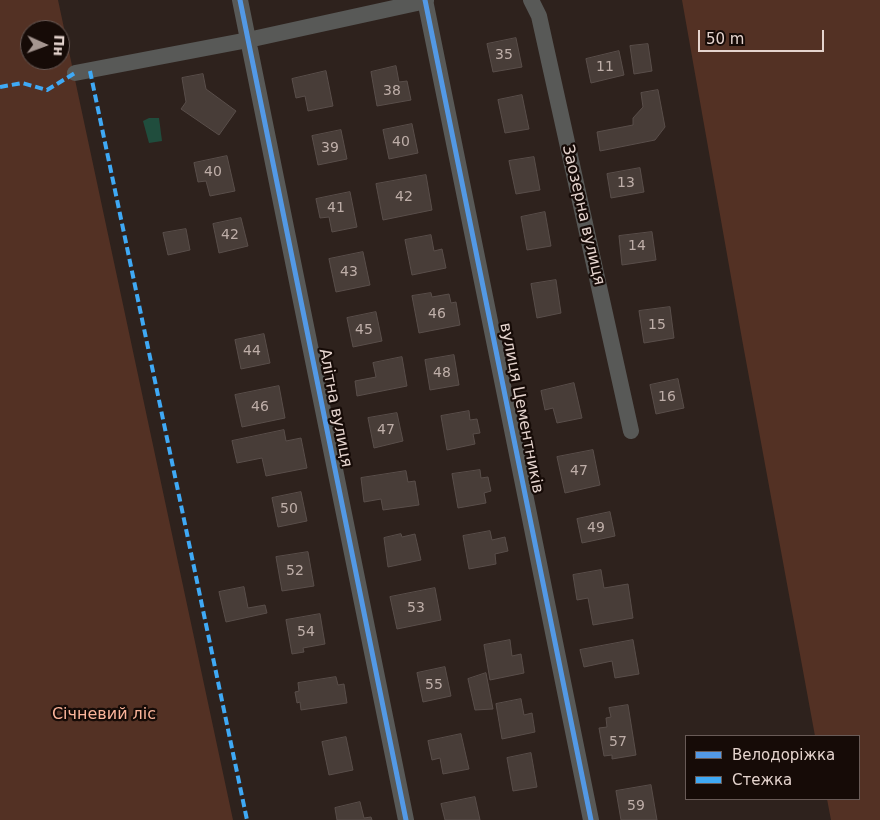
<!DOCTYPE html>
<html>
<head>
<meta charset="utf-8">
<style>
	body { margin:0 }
	#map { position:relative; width:880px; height:820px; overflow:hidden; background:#2e221d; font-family:"DejaVu Sans",sans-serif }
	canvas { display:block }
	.legend { position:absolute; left:685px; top:735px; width:175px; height:65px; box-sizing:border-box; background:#160b07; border:1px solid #695b57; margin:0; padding:6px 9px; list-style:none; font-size:15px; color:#e5d4ce }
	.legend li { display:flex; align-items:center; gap:10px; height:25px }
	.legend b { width:25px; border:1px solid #695b57 }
	.north { position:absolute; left:20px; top:20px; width:50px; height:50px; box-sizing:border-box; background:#160b07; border:1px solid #695b57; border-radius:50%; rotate:92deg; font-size:14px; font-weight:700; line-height:20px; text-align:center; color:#e5d4ce }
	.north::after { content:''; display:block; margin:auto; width:18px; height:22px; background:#a59690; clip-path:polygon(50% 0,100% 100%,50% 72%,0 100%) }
	.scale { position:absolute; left:698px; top:30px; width:126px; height:22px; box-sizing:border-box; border:2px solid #e5d4ce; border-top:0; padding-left:6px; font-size:15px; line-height:18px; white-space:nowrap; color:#e5d4ce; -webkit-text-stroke:4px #160b07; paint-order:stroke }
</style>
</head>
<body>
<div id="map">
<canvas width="880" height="820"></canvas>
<ul class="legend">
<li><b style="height:6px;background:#5399e6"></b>Велодоріжка</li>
<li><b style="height:6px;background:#3fa9f5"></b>Стежка</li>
</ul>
<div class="north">Пн</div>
<div class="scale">50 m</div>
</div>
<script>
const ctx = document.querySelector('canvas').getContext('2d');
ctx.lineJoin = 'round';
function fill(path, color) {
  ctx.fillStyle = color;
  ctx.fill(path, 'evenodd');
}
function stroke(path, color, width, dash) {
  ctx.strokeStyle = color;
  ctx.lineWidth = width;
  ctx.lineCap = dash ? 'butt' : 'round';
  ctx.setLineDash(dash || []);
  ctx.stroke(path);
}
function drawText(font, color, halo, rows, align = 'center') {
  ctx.font = font + ' "DejaVu Sans",sans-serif';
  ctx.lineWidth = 4.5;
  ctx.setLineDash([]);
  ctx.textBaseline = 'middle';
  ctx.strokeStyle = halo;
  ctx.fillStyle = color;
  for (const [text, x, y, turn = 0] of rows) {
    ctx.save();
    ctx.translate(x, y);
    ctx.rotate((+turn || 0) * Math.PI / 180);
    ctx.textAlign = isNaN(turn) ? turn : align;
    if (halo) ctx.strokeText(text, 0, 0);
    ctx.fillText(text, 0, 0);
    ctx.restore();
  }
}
const green = new Path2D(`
	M0,0H58L233,820H0ZM30,30H60V60H30Z
	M682,0H880V820H831L827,799H859V736H815L742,339Z`);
const water = new Path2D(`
	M149,118H159L162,141L149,143L143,121Z`);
const building = new Path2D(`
	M516,38L522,67L493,72L487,44Z
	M648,44L652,71L634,74L630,46Z
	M619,51L624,75L591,83L586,59Z
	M396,66L399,82L407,81L411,100L377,106L371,72Z
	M326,71L333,106L308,111L305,96L296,98L292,79Z
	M203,74L206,89L236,111L219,135L181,109L186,102L182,78Z
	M658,90L665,127L655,140L600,151L597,132L633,125V118L643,107L641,93Z
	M522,95L529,129L505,133L498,100Z
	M412,124L418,153L389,159L383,130Z
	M341,130L347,159L318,165L312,136Z
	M227,156L235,191L210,196L206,181L198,182L194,163Z
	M534,157L540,190L516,194L509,161Z
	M640,168L644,192L611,198L607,174Z
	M426,175L432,210L383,220L376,184Z
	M350,192L357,227L332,232L329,217L320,218L316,199Z
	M545,212L551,246L527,250L521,217Z
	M241,218L248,246L219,253L213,224Z
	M186,229L190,250L168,255L163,233Z
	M652,232L656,260L622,265L619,236Z
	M431,235L434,251L442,249L446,268L412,275L405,240Z
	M363,252L370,285L336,292L329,259Z
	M556,280L561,313L537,318L531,284Z
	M431,293L432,297L449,294L451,303L456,302L460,325L419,333L412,296Z
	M670,307L674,338L644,343L639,311Z
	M376,312L382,341L353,347L347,318Z
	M264,334L270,363L241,369L235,340Z
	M454,355L459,385L430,390L425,360Z
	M402,357L407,386L357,396L355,381L376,377L373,363Z
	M678,379L684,408L656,414L650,385Z
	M574,383L582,418L557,423L553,408L545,410L541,391Z
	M279,386L285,418L242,427L235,395Z
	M469,411L470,420L477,419L480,433L473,434L475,444L447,450L441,416Z
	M397,413L403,441L374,448L368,418Z
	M284,430L286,441L301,438L307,468L266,476L262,458L237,463L232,441Z
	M593,450L600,485L565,493L557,457Z
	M480,470L481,478L488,477L491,491L484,493L486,503L458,508L452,474Z
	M406,471L408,482L415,481L419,505L383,510L381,499L364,502L361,478Z
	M301,492L307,521L278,527L272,498Z
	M610,512L615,536L582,543L577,519Z
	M490,531L492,540L505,537L508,551L495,554L496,564L469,569L463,536Z
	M401,534L402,537L415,534L421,560L388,567L384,538Z
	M308,552L314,586L282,591L276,557Z
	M601,570L604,588L628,584L633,618L593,625L588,598L577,600L573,575Z
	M244,587L248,608L265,605L267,613L226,622L219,592Z
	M435,588L441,620L397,629L390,597Z
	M320,614L325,644L303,648L304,652L292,654L286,620Z
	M510,640L512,656L521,654L524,673L490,680L484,645Z
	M633,640L639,674L615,678L612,661L584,667L580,650Z
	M445,667L451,696L423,702L417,673Z
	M486,673L493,709L475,710L468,679Z
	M336,677L338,685L344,684L347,703L301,710L300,702L297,703L295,692L299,691L298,683Z
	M521,699L524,715L532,713L535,732L502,739L496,704Z
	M628,705L636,755L612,759V755L604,756L599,728L607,727L606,718L611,717L609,708Z
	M461,734L469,769L443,774L440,758L432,760L428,741Z
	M346,737L353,770L329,775L322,742Z
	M531,753L537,787L513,791L507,758Z
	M651,785L657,820H621L616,791Z
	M475,797L480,820H445L441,804Z
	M360,802L364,818L371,817L372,820H337L335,808Z`);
const street = new Path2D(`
	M240,0L406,820
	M425,0L591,820
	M531,0L539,16L631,431
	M75,73L248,40L426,1`);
const quiet = new Path2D(`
	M90,71L247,820
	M0,87L22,83L47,90L75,73`);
const cycleway = new Path2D(`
	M240,0L406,820
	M425,0L591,820`);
const numberNames = [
	["35",504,55],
	["11",605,67],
	["38",392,91],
	["40",401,142],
	["39",330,148],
	["40",213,172],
	["13",626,183],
	["42",404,197],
	["41",336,208],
	["42",230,235],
	["14",637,246],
	["43",349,272],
	["46",437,314],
	["15",657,325],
	["45",364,330],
	["44",252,351],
	["48",442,373],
	["16",667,397],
	["46",260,407],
	["47",386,430],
	["47",579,471],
	["50",289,509],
	["49",596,528],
	["52",295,571],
	["53",416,608],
	["54",306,632],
	["55",434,685],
	["57",618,742],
	["59",636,806]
];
const streetNames = [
	["Заозерна вулиця",583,215,77],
	["Алітна вулиця",335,408,79],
	["вулиця Цементників",521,408,79]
];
const parkNames = [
	["Січневий ліс",104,715]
];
fill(green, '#533124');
fill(water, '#204d3d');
fill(building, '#483d38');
stroke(building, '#594e4a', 1);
stroke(street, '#585957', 16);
stroke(quiet, '#3fa9f5', 4, [8, 4]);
stroke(cycleway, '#5399e6', 5);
drawText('14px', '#beaea8', null, numberNames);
drawText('16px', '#e5d4ce', '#160b07', streetNames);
drawText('16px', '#fcb59b', '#160b07', parkNames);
</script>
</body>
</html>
